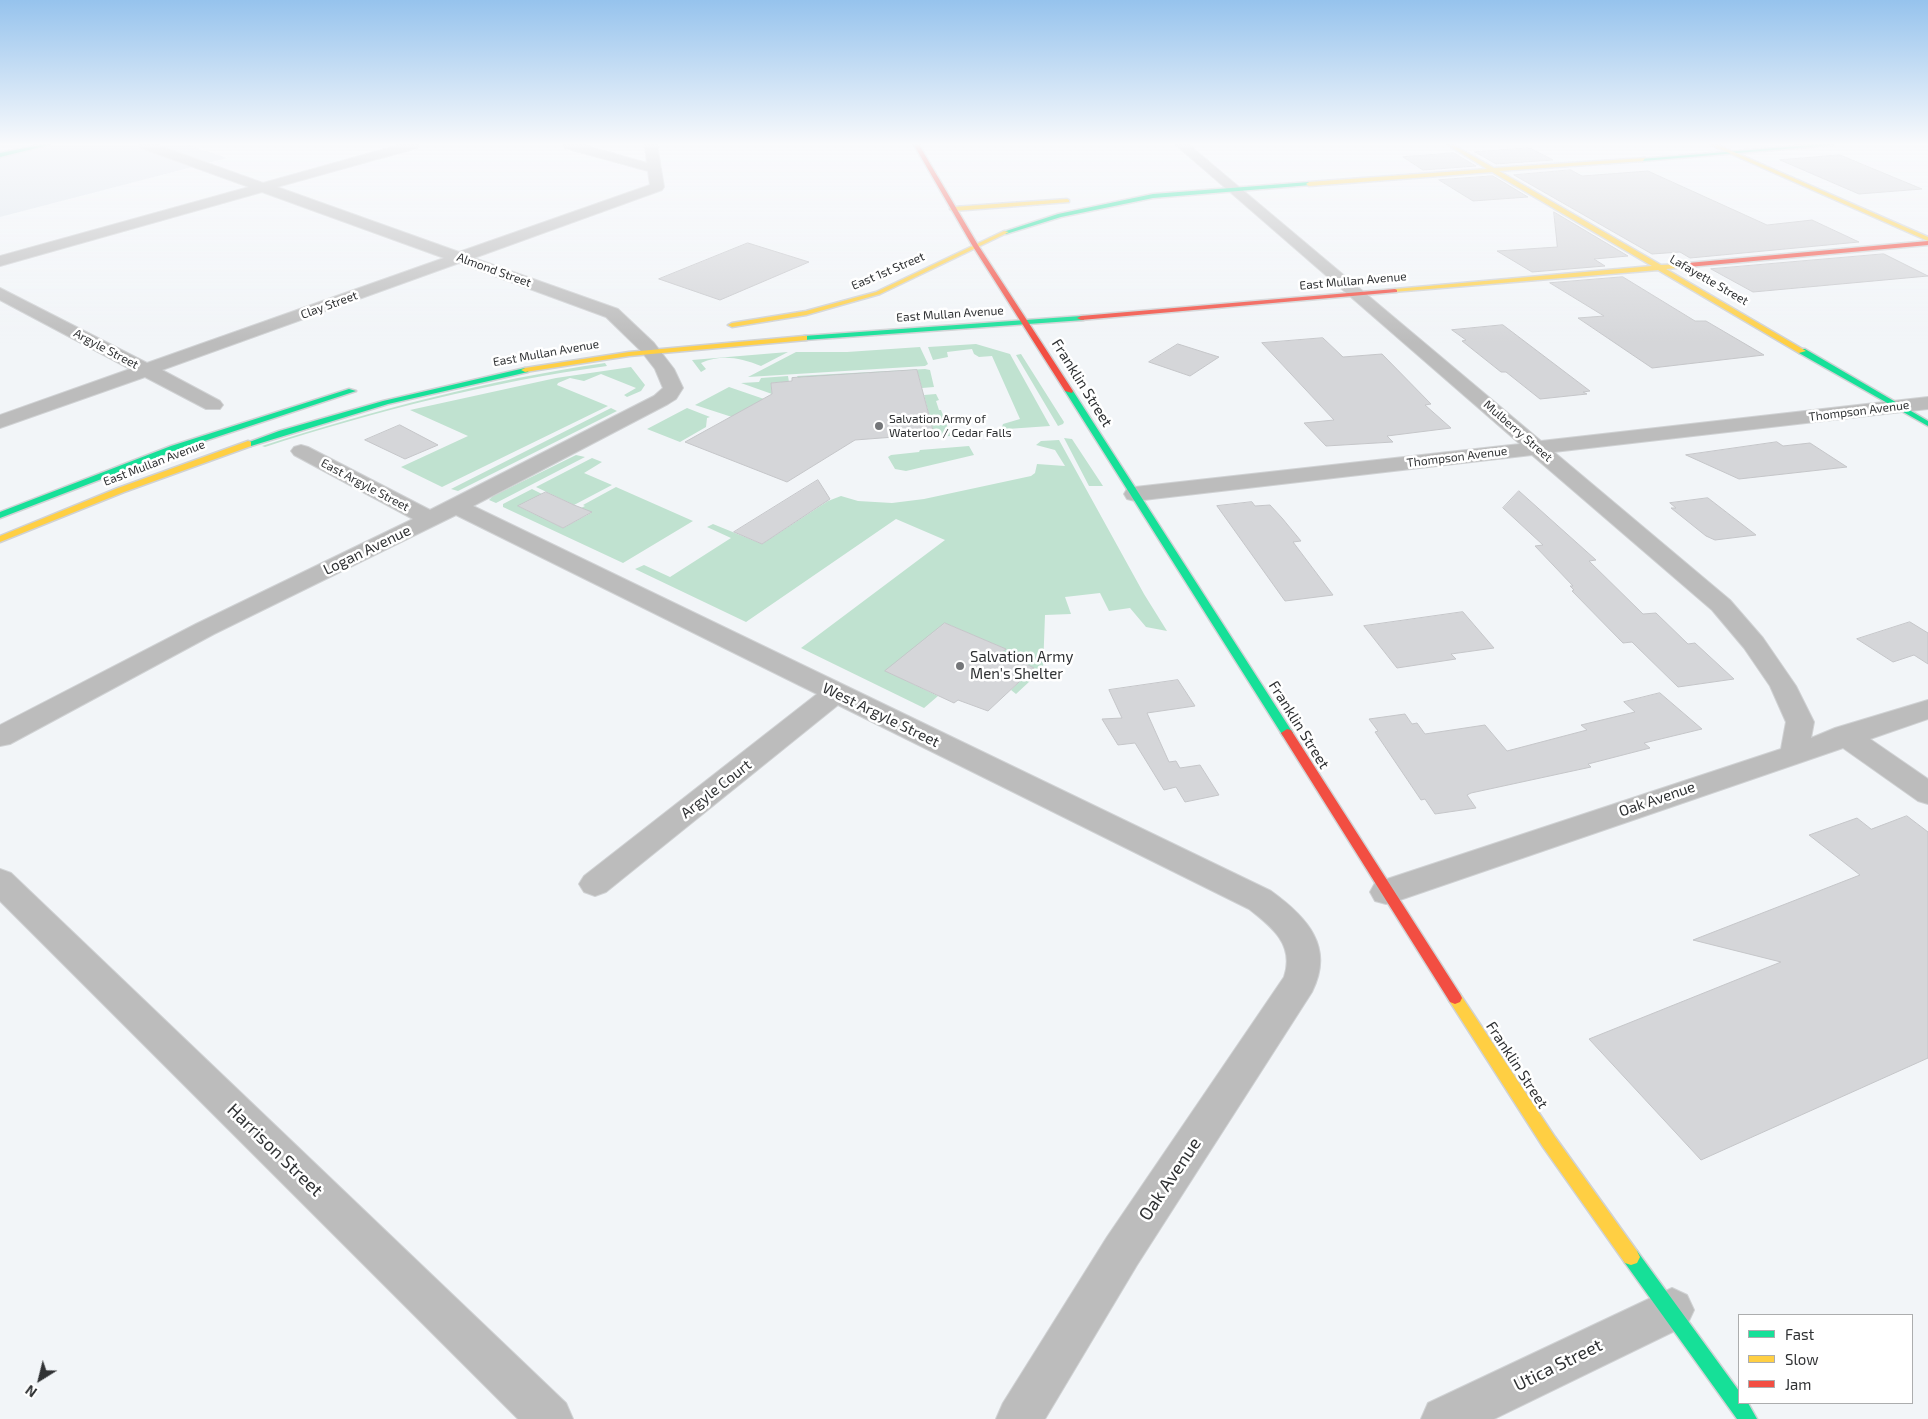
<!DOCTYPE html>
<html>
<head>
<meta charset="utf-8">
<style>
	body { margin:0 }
	#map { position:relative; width:1928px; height:1419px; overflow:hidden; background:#f2f5f8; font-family:"Exo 2",sans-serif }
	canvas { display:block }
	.legend { position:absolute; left:1738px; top:1314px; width:175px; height:90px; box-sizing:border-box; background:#fff; border:1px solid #acadae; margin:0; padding:6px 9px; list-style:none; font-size:15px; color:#303234 }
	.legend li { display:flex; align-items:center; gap:10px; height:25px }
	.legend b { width:25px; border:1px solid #acadae }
	.north { position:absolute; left:15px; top:1354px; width:50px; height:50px; -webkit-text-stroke:4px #fff; paint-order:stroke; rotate:216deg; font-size:14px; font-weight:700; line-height:20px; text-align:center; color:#303234 }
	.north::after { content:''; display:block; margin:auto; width:18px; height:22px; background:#303234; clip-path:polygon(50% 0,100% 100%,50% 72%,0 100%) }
</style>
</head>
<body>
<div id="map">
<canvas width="1928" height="1419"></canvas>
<ul class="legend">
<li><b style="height:6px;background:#16e098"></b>Fast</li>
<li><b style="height:6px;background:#ffcf43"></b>Slow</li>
<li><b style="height:6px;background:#f24e42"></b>Jam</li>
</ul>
<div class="north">N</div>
</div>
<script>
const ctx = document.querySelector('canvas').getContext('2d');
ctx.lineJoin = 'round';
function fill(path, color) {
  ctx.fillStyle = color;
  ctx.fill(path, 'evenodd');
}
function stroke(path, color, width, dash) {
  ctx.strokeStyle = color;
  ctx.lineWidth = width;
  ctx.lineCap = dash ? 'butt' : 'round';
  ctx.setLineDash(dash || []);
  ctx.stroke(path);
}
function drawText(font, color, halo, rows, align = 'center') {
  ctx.font = font + ' "Exo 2",sans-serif';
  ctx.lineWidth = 5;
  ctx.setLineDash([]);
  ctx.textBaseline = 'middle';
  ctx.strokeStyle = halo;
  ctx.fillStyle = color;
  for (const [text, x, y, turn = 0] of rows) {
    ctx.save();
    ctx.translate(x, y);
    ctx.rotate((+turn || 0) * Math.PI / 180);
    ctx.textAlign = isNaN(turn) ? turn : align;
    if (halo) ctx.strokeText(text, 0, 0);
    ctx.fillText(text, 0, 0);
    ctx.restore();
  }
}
const built = new Path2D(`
	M46,145H187L227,158L0,217V155Z`);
const green = new Path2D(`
	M976,344L1010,354L1050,426L1007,429L1002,427L1003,424L1020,419L992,356L979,357L974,354L972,349L947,352L948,357L933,360L928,347Z
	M920,347L928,364L925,366L748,377L796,352H847Z
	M788,352L761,366C740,358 722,354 701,363L706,369L701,372L692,360Z
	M1021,354L1064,422L1063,424L1058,426L1016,355Z
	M605,363L607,366C490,382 376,411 265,447L262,446C375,410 488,380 605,363Z
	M631,367L645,385L641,391L627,397L624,395L636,388L601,374L584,381L570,378L558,383L557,385L608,406L442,487L401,467L468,436L410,410L556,378Z
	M925,369L930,370L934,387L922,388L917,370L798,378L797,376Z
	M788,376L789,382L771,383L772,394L741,383L759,382L761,378Z
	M729,387L764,399L732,417L695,405Z
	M936,394L939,400L936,401L939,410H941L951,436L936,437L934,434L924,395Z
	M611,408L617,411L458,491L451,489Z
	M687,408L710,417L707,418L706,427L680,442L647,429Z
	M1064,438L1072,439L1103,486H1089Z
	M1059,440L1144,594L1167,631L1146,627L1130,608L1109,611L1100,593L1065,597L1071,614L1045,615L1043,669L1016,694L1011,690L1034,668L1002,652L1005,649L945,623L886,671L938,696L924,708L801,648L945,540L896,519L746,622L635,569L644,565L670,577L731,538L707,527L713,524L762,544L828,501L841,496L858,501L892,503L924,499L1031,476L1035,473L1037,464L1065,466L1055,450L1036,445L1041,441Z
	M969,446L974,455L906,471L895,469L888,457L891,455L919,452L920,450Z
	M576,455L585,457L496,503L489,500L493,496Z
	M592,458L602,462L584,473L612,485L574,505L536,487Z
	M616,487L693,521L623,563L503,507V504L532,489L542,494L518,506L563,528L591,513L581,508L585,506L583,505Z`);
const building = new Path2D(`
	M1530,148L1553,160L1496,164L1475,152Z
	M1454,153L1476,166L1423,170L1403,157Z
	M1840,155L1922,189L1859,194L1780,160Z
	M1571,170L1582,176L1648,171L1767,225L1812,220L1859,242L1690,258L1680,252L1652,254L1514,175Z
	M1493,176L1528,197L1473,201L1439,180Z
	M1554,212L1628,256L1594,259L1605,266L1532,272L1497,251L1557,247Z
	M748,243L809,262L720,300L659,279Z
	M1884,254L1928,276L1753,292L1711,269Z
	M1623,277L1695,321H1706L1764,355L1652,368L1578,318L1604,316L1550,283Z
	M1503,325L1590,391L1583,392L1587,394L1540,399L1506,372H1501L1462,341L1466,340L1452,330Z
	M1323,338L1343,357L1382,354L1431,404L1425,405L1451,428L1387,436L1393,442L1326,446L1304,423L1334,420L1262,343Z
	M1178,344L1219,357L1190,376L1149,362Z
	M917,370L934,434L855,440L787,482L685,442L772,394L771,383L792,381V378Z
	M400,425L438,445L405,459L365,440Z
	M1777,442L1783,446L1810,443L1847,467L1739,479L1686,455Z
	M818,480L830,499L762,544L734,532Z
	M1519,491L1596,560L1589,561L1643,614L1656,613L1688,644L1695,643L1734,679L1678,687L1632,642L1623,643L1572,591L1574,590L1570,586H1573L1535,546L1543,545L1503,508Z
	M546,492L574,505L592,512L563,528L518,506Z
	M1708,498L1756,535L1715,540L1706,536L1671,508H1676L1670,503Z
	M1252,502L1255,506L1270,505L1282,518L1301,541L1293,542L1333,595L1285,601L1217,506Z
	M1463,612L1494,648L1451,654L1456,659L1397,668L1364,626Z
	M1910,622L1928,633V664L1914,655L1893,662L1857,639Z
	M945,623L1006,649L1002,652L1034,668L988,711L958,700L954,703L885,671Z
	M1178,680L1195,706L1147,713L1169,762L1176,761L1180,768L1200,765L1219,795L1185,802L1176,787L1164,790L1135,743L1118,745L1102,719L1122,718L1109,690Z
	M1660,693L1702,729L1644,743L1650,748L1588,764L1591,767L1471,793L1467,795L1476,808L1435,814L1425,799L1421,800L1375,732L1378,731L1369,719L1405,714L1412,724L1417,723L1425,734L1485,725L1507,751L1587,730L1581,725L1635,712L1624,702Z
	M1907,816L1928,832V1058L1701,1160L1589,1039L1781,962L1693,940L1860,875L1809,835L1857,818L1871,829Z`);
const street = new Path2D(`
	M140,145H157L263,183L399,145H418L417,148L277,187L459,252L650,185L648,171L565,148L564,145H583L647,163L645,145H657L664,187L662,190L474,258L618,309L654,343L674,369L683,388L676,399L668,404L473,506L1271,891C1307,917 1335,947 1312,992L1137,1265L1045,1419H996L1003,1403L1107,1237L1284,977C1295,945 1272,927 1249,909L838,705L606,892L595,896L584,892L579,884L584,876L817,694L456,515L214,634L10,744L0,746V725L196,624L413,519L294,455L291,451L294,447L301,445L308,447L430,510L654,396L663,388L655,369L641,351L606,317L459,263L162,370L220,401L223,405L220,409H206L145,377L0,428V415L130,369L0,300V288L147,363L444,258L262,192L0,266V256L249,187L141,148Z
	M1176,145H1189L1541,441L1928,397V409L1554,452L1730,600L1763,638L1796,686L1814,722L1811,738L1835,728L1928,700V719L1870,739L1928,779V804L1918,801L1843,748L1397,901L1386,904L1375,901L1370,892L1375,883L1781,749L1786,722L1770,686L1744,648L1712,610L1532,455L1135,501L1127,499L1124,494L1127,489L1135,487L1520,444Z
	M0,869L11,873L566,1403L573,1419H518L0,901Z
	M1672,1288L1687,1295L1694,1310L1687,1325L1494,1419H1421L1428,1403Z`);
const fast = new Path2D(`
	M40,145H49L0,157V153Z
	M1811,145H1832L1643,161L1640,159Z
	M1309,182L1311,185L1153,198L1061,217L1006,234L1003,232L1058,214L1153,194Z
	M1081,316H1084V320L804,340L800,338L804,336Z
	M1799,349H1805L1928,421V426L1799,353Z
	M525,368L529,370L528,372L388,404L251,446H245L244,444L279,431L383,401Z
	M349,389L356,391L177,450L0,518V512L171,446Z
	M1066,389L1073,391L1291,730L1293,733L1291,736H1283L1065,391Z
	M1631,1249L1637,1251L1739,1391V1403H1748L1757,1419H1737L1625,1263L1622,1257L1625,1251Z`);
const slow = new Path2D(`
	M1448,145H1453L1494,168L1645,158L1643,161L1499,171L1661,265L1690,264V266L1688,267L1666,269L1806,351L1799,353L1658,270L1393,292V290L1395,289L1652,266L1492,172L1309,186L1306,184L1309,182L1487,169Z
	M1711,145H1718L1928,237V241Z
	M1067,199L1069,200V202L953,211L950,209L953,207Z
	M1004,231L1009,232L880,294L806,315L732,327L728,325L732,323L806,311L876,292Z
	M804,336H807V340L629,356L525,372L521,370L525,368L629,352Z
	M248,441L251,442V446L124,492L0,542V536L118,488Z
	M1455,992L1460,994L1555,1137L1637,1251L1640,1257L1637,1263L1631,1265L1625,1263L1543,1147L1450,1002L1448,998L1450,994Z`);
const jam = new Path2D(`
	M914,145H919L978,245L1073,391L1072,393L1065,391L972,245Z
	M1928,241V245L1688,267L1685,265L1688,263Z
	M1395,289L1397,290V292L1081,320L1077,318L1081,316Z
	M1287,729L1291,730L1460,994L1462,998L1460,1002L1455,1004L1450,1002L1281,733Z`);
const markers = [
	[879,426,5,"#747679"],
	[960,666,5,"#747679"]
];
const farStreetnames = [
	["Almond Street",494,270,20],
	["East 1st Street",888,271,-23],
	["Lafayette Street",1709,280,30],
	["East Mullan Avenue",1353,281,-5],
	["Clay Street",329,305,-20],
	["East Mullan Avenue",950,314,-4],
	["Argyle Street",106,349,28],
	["East Mullan Avenue",546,353,-10],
	["Thompson Avenue",1859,411,-7],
	["Mulberry Street",1518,431,41],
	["Thompson Avenue",1457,457,-7],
	["East Mullan Avenue",154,463,-21],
	["East Argyle Street",365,485,28]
];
const farPoinames = [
	["Salvation Army of",889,419],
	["Waterloo / Cedar Falls",889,433]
];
const streetNames = [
	["Franklin Street",1082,383,58],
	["Logan Avenue",367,550,-26],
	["West Argyle Street",881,715,26],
	["Franklin Street",1299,725,58],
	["Argyle Court",716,789,-38],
	["Oak Avenue",1657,799,-19],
	["Franklin Street",1517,1065,57]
];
const poiNames = [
	["Salvation Army",970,657],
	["Men's Shelter",970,674]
];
const nearStreetnames = [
	["Harrison Street",275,1150,44],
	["Oak Avenue",1170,1179,-56],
	["Utica Street",1558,1365,-26]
];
fill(built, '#dfe6ed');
fill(green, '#c0e2d0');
fill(building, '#d5d6d9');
stroke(building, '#c5c6c9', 1);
stroke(street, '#d0d2d4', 2);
stroke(fast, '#d0d2d4', 3);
stroke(slow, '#d0d2d4', 3);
stroke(jam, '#d0d2d4', 3);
fill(street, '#bcbcbc');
fill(fast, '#16e098');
fill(slow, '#ffcf43');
fill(jam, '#f24e42');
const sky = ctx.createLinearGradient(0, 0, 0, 343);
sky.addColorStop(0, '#96c3ed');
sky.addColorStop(0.42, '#f9fafc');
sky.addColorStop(1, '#f9fafc00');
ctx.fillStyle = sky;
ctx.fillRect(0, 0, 1928, 343);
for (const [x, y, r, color] of markers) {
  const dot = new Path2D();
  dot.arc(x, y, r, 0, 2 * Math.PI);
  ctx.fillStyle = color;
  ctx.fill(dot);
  stroke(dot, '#fff', 2);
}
drawText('12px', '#303234', '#fff', farStreetnames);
drawText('12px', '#303234', '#fff', farPoinames, 'left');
drawText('15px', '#303234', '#fff', streetNames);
drawText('15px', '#303234', '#fff', poiNames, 'left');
drawText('18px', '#303234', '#fff', nearStreetnames);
</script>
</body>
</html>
